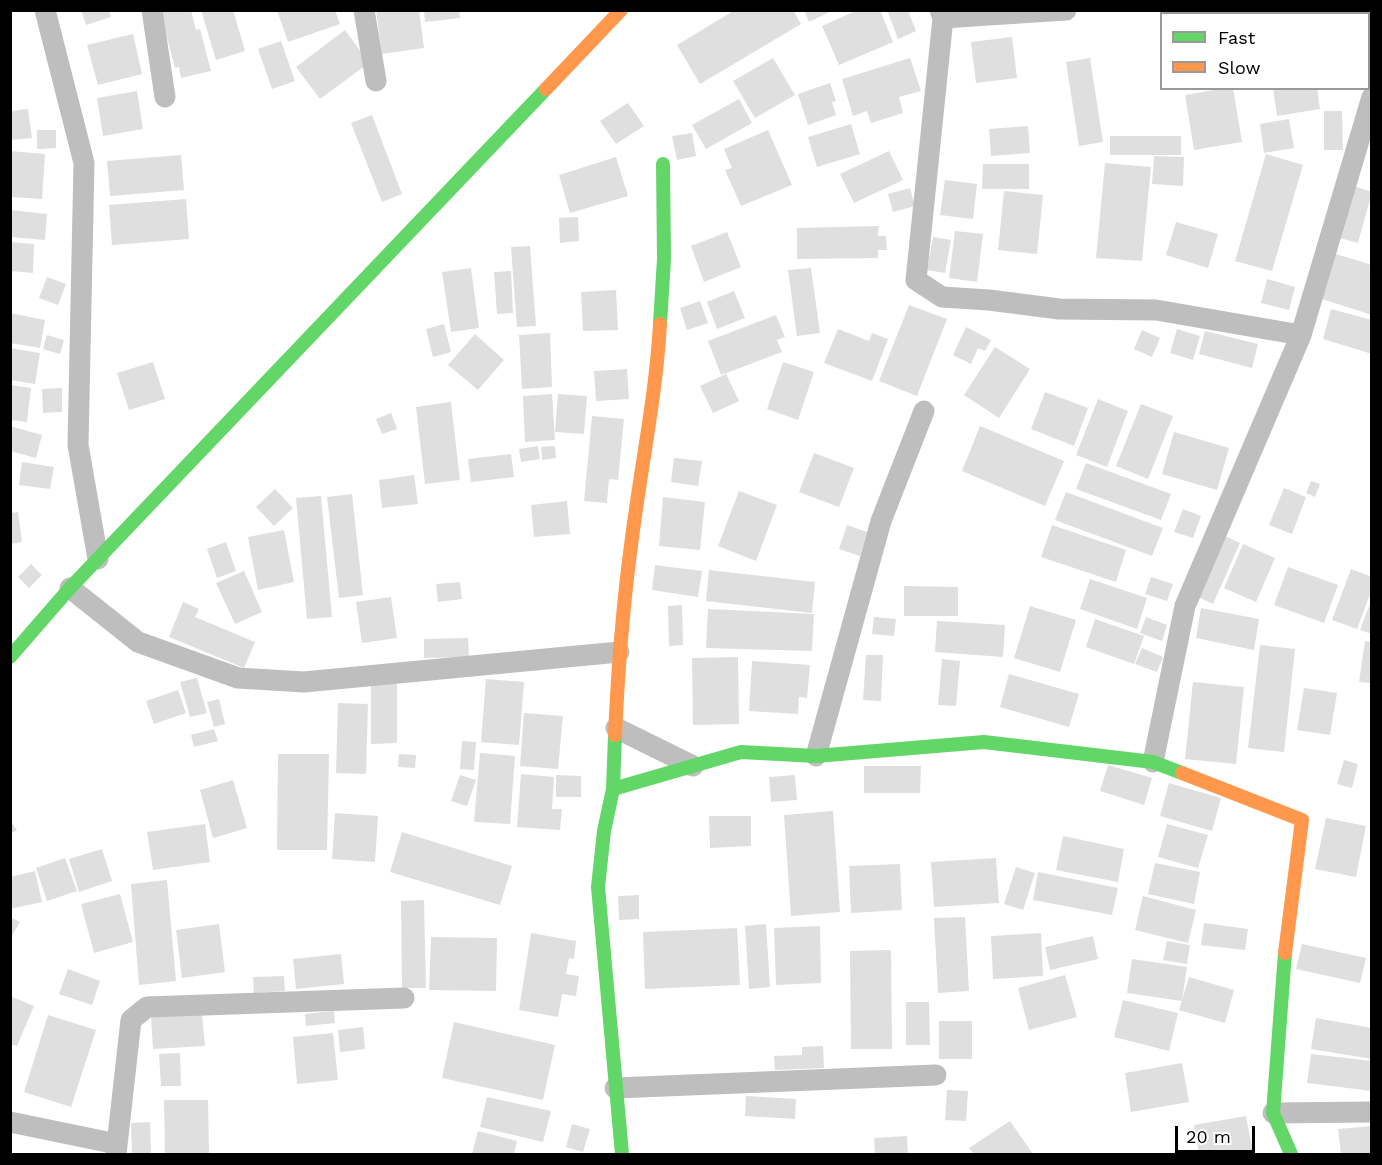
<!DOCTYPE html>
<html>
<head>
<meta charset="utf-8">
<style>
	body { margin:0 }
	#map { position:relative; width:1382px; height:1165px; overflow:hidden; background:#fff; font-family:"Work Sans",sans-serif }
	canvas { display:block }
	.frame { position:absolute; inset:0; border:12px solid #000; pointer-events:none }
	.legend { position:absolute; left:1160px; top:12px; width:210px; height:78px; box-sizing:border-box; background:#fff; border:2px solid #999; margin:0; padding:8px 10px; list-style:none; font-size:18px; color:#000 }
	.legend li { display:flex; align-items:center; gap:12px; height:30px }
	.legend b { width:30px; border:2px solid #999 }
	.scale { position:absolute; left:1175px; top:1126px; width:80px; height:27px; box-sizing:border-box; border:3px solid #000; border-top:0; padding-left:8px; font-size:18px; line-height:21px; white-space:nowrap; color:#000; -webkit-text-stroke:4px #fff; paint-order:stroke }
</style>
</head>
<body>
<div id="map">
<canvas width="1382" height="1165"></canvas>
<div class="frame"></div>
<ul class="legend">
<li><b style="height:8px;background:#63d668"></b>Fast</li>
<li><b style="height:8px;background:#ff974d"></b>Slow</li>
</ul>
<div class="scale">20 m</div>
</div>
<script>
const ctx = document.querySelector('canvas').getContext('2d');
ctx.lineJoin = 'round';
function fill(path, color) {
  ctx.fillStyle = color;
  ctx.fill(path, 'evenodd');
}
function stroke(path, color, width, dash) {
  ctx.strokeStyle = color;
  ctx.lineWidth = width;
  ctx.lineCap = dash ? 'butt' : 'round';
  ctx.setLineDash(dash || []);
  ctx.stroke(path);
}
const building = new Path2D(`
	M81,10H109L111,17L86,25Z
	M160,10H191L196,30L200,29L211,71L181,78L179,67L175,68Z
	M201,10H233L245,51L216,60Z
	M277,10H335L340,24L288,42Z
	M376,10H419L424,48L382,54Z
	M424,10H459L460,18L425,22Z
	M735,10H793L801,24L700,84L677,45Z
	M804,10H834L809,22Z
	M858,10H880L893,42L839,65L822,26Z
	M887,10H915L909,13L916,31L898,39Z
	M345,30L369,63L320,99L296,67Z
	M133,34L142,74L98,85L87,45Z
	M1012,37L1017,78L976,83L971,42Z
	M281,41L295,81L272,89L258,49Z
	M773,58L795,95L755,118L733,81Z
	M910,58L921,91L899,97L903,113L871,123L867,111L853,116L842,79Z
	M1090,58L1103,142L1079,146L1066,62Z
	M830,83L836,101L832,102L836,115L808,125L798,94Z
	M1225,88H1233L1242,142L1194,150L1185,95Z
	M1273,88H1317L1320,109L1277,116Z
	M137,91L143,129L103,136L97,98Z
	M739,99L752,123L706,149L692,125Z
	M628,103L644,126L616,144L600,121Z
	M28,109L32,138L10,140V111Z
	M1324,111H1342L1343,150H1324Z
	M372,115L402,194L382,202L351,123Z
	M1289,119L1294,148L1264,153L1260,124Z
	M851,124L860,154L817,167L808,137Z
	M1028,126L1030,153L991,156L989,129Z
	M37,130H56V148L37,149Z
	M768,130L792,185L741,206L725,170L732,168L724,149Z
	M692,133L696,156L677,160L672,136Z
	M1110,136H1181V155H1110Z
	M10,151L45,154L42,199L10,197Z
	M889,151L903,180L854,203L840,174Z
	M1266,154L1303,165L1272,271L1235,261Z
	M181,155L184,190L110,196L107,161Z
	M1154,156L1184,157L1183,186L1152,184Z
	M616,157L628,196L570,213L559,175Z
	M1105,163L1151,167L1142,261L1096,258Z
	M983,164H1029V189H982Z
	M945,180L977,184L973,219L940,215Z
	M1351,185L1372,192L1358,243L1336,237Z
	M910,188L915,206L893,212L888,194Z
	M1004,191L1043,195L1037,254L998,250Z
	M186,199L189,239L112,245L109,205Z
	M10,210L47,214L45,240L10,237Z
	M578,217L579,241L560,243L559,218Z
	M1176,222L1218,234L1208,268L1166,255Z
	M879,226L878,236H886L887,250H878V258L797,259V228Z
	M955,231L983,234L977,282L949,278Z
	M727,232L741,267L704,282L691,246Z
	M933,237L951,240L945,273L927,270Z
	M10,242L34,244L33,273L10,271Z
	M530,246L536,326L517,327L511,247Z
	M1336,254L1372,265V315L1322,299Z
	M471,268L479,328L451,332L442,272Z
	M811,268L820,333L797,336L788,270Z
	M511,271L513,313L497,314L494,272Z
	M47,277L66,284L58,305L39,298Z
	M1267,279L1295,287L1289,310L1261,303Z
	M616,290L618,330L583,331L581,292Z
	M734,291L745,318L717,329L707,302Z
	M700,301L708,323L687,330L680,308Z
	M909,305L947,319L917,396L879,381Z
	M1331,309L1372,320V354L1323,339Z
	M10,313L45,320L40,348L10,343Z
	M776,315L785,337L777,340L782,352L721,375L708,341Z
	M444,324L451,352L433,357L426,329Z
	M966,327L991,340L985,351L978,348L971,364L953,355Z
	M838,329L869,341L872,333L888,339L872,381L824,363Z
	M1177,329L1200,336L1193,360L1170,353Z
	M1142,330L1160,338L1152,357L1134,349Z
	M1205,331L1258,344L1252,368L1199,354Z
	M550,333L552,387L522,389L519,335Z
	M475,334L504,360L478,390L448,365Z
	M47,335L64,340L60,354L43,349Z
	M995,347L1030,369L999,418L964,395Z
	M10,348L40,353L35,384L10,380Z
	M153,362L165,399L129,410L117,373Z
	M783,362L814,372L798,420L767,409Z
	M627,369L629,399L596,401L594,371Z
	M726,374L739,401L713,413L700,386Z
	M10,385L31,388L27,422L10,420Z
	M62,388V412L43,413L42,389Z
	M1045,392L1088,408L1074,446L1031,429Z
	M552,394L555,440L525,442L523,396Z
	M558,394L587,396L584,434L555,432Z
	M1098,399L1128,411L1107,467L1076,455Z
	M451,402L460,480L425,484L416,407Z
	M1141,404L1173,416L1148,479L1116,466Z
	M391,413L397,429L382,434L376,419Z
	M592,416L624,419L618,480L609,479L607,503L584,501Z
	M10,426L42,435L36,458L10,451Z
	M980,426L1064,461L1045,506L962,471Z
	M1174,432L1229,448L1217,490L1162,474Z
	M538,446L540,459L521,462L519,449Z
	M555,446L556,458L542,460L541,447Z
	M814,453L854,468L839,507L799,492Z
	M511,454L514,477L471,482L468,459Z
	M674,458L702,461L698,486L671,482Z
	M22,462L54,467L50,489L19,485Z
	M1086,463L1171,494L1161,520L1076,489Z
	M414,475L418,504L382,508L379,480Z
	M1311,481L1320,484L1315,497L1306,493Z
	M1284,488L1306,497L1292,534L1269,525Z
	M275,489L293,508L274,526L256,507Z
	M739,491L777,505L756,561L718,546Z
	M1066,492L1163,528L1152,556L1055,520Z
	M352,494L363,595L339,598L327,497Z
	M321,496L332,617L307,619L296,498Z
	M663,497L705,502L700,550L659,546Z
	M567,501L570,534L534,537L531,505Z
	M1183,509L1201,516L1193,538L1174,532Z
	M18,512L22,542L10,544V513Z
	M847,525L867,532L860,556L839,549Z
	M1052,525L1126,550L1116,582L1041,557Z
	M284,530L294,582L258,590L248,537Z
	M1225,536L1240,543L1213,604L1198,597Z
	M226,542L236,571L217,578L207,549Z
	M1243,544L1275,558L1256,602L1224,588Z
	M31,564L42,575L29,588L18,577Z
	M655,565L702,571L698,597L652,590Z
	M1288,567L1338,585L1324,623L1274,605Z
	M1351,569L1372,577V589L1357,629L1332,620Z
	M709,570L815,582L812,613L706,601Z
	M244,571L262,612L235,624L216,583Z
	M1151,577L1173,584L1167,601L1145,594Z
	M1090,579L1147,598L1137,629L1080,609Z
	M460,582L462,599L438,602L436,584Z
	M904,586L958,587V616H904Z
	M391,597L397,638L362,643L356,602Z
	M1371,601H1372V634L1360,630Z
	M183,602L199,609L195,617L255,642L244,668L169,637Z
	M682,605L683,645L669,646L668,606Z
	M1030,606L1076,620L1060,672L1014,658Z
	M1201,608L1259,619L1254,650L1196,638Z
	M708,609L814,614L812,651L706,648Z
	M874,617L896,619L894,636L872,634Z
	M1146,617L1167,625L1162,641L1140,633Z
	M1095,619L1144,636L1134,664L1086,647Z
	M937,621L1005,625L1003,657L935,652Z
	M468,638L469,657L424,658V639Z
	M1365,641L1372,642L1370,683L1359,682Z
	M1260,645L1295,649L1284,752L1248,748Z
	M1142,648L1163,657L1157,672L1135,664Z
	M866,655H883L881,701L863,700Z
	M738,657L739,724L693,725L692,658Z
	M942,659L960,661L956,706L938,705Z
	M752,661L810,665L807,698L799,697L798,714L749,711Z
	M1009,674L1079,694L1069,727L1000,707Z
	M197,678L207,713L190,717L180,682Z
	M486,679L524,682L519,745L481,742Z
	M1193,682L1244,687L1236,764L1185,759Z
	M371,684H397V743L371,744Z
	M1304,688L1337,693L1330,735L1297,730Z
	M178,690L186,713L154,724L146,701Z
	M219,699L225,724L214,727L207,702Z
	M338,703L368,704L366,774L336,773Z
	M524,713L563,716L558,769L520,766Z
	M214,729L218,741L194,747L191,735Z
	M462,741L476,742L474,770L460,769Z
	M480,753L515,756L510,824L474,822Z
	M278,754H329L327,850H277Z
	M399,754L416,755L415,768L398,767Z
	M1344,760L1358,764L1352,788L1337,784Z
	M1108,765L1152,778L1144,805L1100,791Z
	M864,766H921L920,793H864Z
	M521,774L554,777L552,809H562L560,830L517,827Z
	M460,775L476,780L467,806L451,801Z
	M556,775L581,776V797H556Z
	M795,775L797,800L771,802L769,777Z
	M233,780L247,828L213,838L200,790Z
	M1169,783L1221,798L1212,831L1160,816Z
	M833,811L840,912L791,916L784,815Z
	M335,813L378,816L375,862L332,859Z
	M709,816H751V846L710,848Z
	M1326,818L1366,826L1356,877L1315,869Z
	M10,821L17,830L10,834Z
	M205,824L210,862L153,870L147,832Z
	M1167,824L1208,835L1198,868L1158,857Z
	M402,832L512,866L500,905L390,872Z
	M1063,836L1124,849L1118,882L1056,870Z
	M102,849L112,881L79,892L69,859Z
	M65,858L77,891L47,901L36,868Z
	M996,858L999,903L934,907L931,862Z
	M1155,863L1200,872L1194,904L1148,894Z
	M900,864L902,910L851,913L849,866Z
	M1016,867L1035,873L1023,910L1004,904Z
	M35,871L42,902L10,909V877Z
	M1038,872L1118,888L1112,915L1033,900Z
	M167,880L176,981L139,985L131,884Z
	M120,894L133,942L94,953L81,904Z
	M639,895V919L619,920L618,896Z
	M1143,896L1196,910L1188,943L1135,930Z
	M424,900L426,988H402L401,901Z
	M10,917L20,922L10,939Z
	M965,917L969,991L938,993L934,918Z
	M1204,923L1248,929L1245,950L1201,945Z
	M219,924L225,972L182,978L176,930Z
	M766,924L770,987L749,989L745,926Z
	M820,926L821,983L776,985L774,928Z
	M737,928L740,985L645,989L643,932Z
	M531,933L576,941L574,959L569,958L566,974L579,976L576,996L562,994L558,1017L519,1010Z
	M1041,933L1043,976L993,979L991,936Z
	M1093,936L1098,959L1050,970L1045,947Z
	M431,937L497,938L496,991L429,990Z
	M1167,941L1190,945L1187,964L1163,960Z
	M1302,944L1366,958L1360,983L1296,969Z
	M891,950L892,1049H851L850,951Z
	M341,954L344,984L296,989L293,959Z
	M1132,959L1187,967L1182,1001L1127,993Z
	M68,969L100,981L92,1005L59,994Z
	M1065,975L1077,1017L1029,1030L1018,988Z
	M284,976L285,991L254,993L253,977Z
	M1189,977L1234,990L1225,1023L1179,1010Z
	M10,996L34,1006L17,1046L10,1044Z
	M1123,1000L1178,1013L1169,1051L1114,1037Z
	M906,1002H929L930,1045H906Z
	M334,1011L335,1023L306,1026L305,1014Z
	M202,1013L205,1046L153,1049L151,1017Z
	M48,1015L96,1030L71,1107L24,1092Z
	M1316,1018L1372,1028V1059L1311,1049Z
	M939,1021H972V1059H939Z
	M454,1022L555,1045L543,1100L442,1078Z
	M363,1027L365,1049L340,1052L338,1030Z
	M333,1033L338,1080L297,1084L293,1037Z
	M823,1046L824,1068L775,1070L774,1056L802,1055V1047Z
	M180,1053L181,1086H161L159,1054Z
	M1311,1054L1372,1061V1091L1307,1083Z
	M1182,1063L1189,1102L1131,1112L1125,1073Z
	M947,1090L968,1091L966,1121L945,1120Z
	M746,1096L796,1099L795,1119L745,1116Z
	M487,1097L551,1111L543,1142L480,1127Z
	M164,1100H208L209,1153L165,1154Z
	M1246,1116L1253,1153L1199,1154L1194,1125Z
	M1010,1121L1033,1154H974L969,1148Z
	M150,1122L151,1154H132L131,1123Z
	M572,1124L590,1129L583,1152L566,1147Z
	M1372,1126V1154H1341L1338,1129Z
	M478,1131L517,1141L514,1154H472Z
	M907,1136L908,1154H875L874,1138Z`);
const street = new Path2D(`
	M45,10L84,163L78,445L98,559
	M152,10L165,97
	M364,10L376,81
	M940,10L943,18L916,280L942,297L989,300L1059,309L1156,310L1301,335
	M1371,10L1372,11
	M943,18L1066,10
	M70,588L138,642L238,678L304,682L619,652
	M616,728L693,766
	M816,756L881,521L924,411
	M1153,762L1185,606L1301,335L1372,97
	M615,1088L936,1075
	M1273,1113L1372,1112
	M10,1122L117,1144
	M116,1154L131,1020L147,1007L404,998`);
const fast = new Path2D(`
	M660,324L664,259L663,164
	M10,657L70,588L546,89
	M615,735L613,789L604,831L598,887L622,1154
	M613,789L741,752L816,756L984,742L1153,762L1182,773
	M1285,953L1273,1113L1291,1154`);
const slow = new Path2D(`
	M546,89L621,10
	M615,735C618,669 623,603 632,538C641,466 656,396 660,324
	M1182,773L1302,820L1285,953`);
fill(building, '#dfdfdf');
stroke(street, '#bebebe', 21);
stroke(fast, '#63d668', 14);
stroke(slow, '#ff974d', 14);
</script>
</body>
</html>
